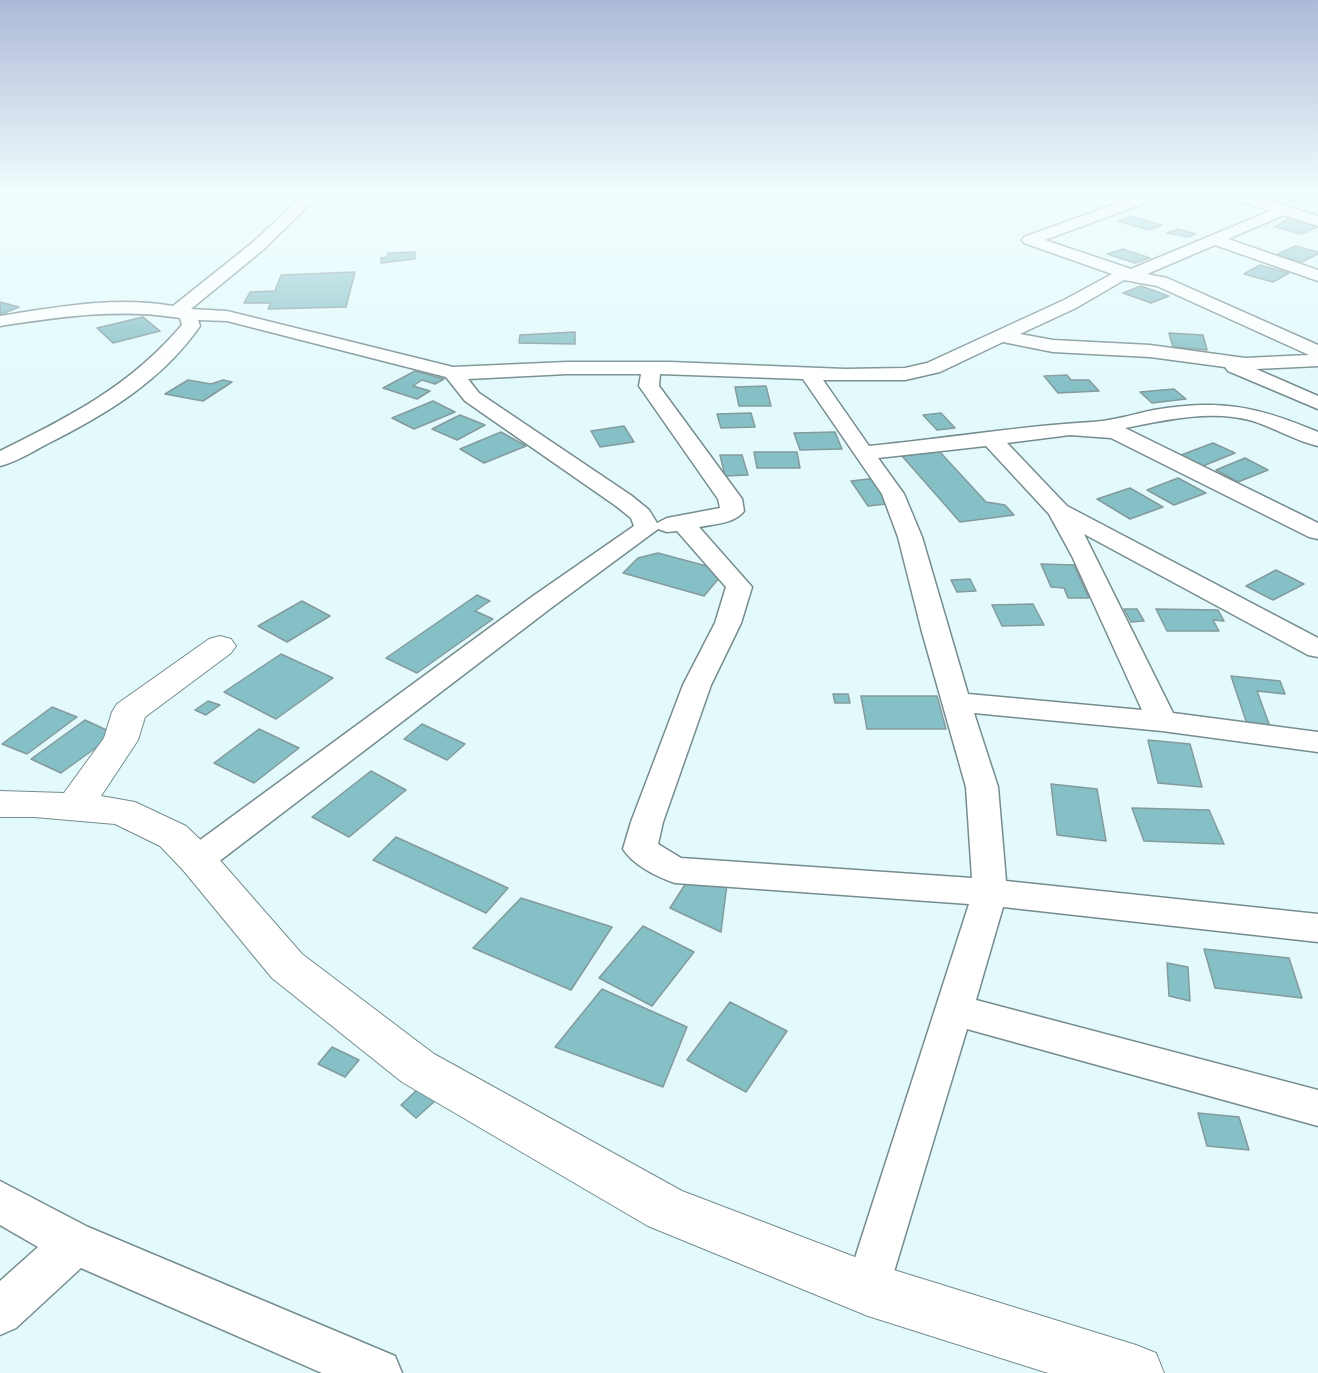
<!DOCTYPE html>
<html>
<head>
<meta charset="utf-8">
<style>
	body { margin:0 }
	canvas { display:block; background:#e2fafc }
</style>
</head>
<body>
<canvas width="1318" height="1373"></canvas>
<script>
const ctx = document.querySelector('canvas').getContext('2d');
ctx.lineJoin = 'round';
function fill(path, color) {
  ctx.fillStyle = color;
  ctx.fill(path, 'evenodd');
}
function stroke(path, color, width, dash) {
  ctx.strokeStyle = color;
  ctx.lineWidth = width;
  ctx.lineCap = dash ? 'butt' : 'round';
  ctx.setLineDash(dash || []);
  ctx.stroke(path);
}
const building = new Path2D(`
	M1271,195H1314L1294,202Z
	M1130,216L1162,225L1149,230L1118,221Z
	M1288,219L1318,227L1301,234L1275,227Z
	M1178,229L1196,234L1188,237L1167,233Z
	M1295,246L1318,252V254L1302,262L1276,255Z
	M1123,249L1150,258L1135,263L1107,254Z
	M415,252V259L381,263V258L387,257L388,253Z
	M1260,265L1289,273L1273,282L1244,274Z
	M355,272L346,307L268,309L271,303H244L250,292L275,291L281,275Z
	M1141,286L1169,296L1151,303L1123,293Z
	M0,302L19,307L0,315Z
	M143,317L160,331L113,343L97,328Z
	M575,332V344L519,343L520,335Z
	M1169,333L1203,335L1207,350L1173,347Z
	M415,371L444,379L435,384L422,380L413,386L430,391L417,399L383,388Z
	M1067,375L1071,380H1089L1099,391L1058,393L1044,376Z
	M188,380L211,384L223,380L232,382L203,401L165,394Z
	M766,386L771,406H739L735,387Z
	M1174,389L1186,399L1152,403L1140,392Z
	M433,401L455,412L414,429L392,418Z
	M751,413L755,427L721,428L717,414Z
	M941,413L955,428L937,430L923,415Z
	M460,415L485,425L457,440L432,429Z
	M624,426L634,442L600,447L591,431Z
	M501,432L526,446L484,463L460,449Z
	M835,432L842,449L800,450L794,433Z
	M1213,443L1235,453L1203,466L1181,455Z
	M939,451L986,502L1005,505L1014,515L960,522L902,456Z
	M754,452H797L800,468H757Z
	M720,455H742L748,475L725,476Z
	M1245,458L1268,470L1238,482L1216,470Z
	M877,478L895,503L868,506L851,481Z
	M1178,478L1206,493L1174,505L1147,490Z
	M1130,488L1163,507L1130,519L1097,499Z
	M658,553L725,571L704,596L623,573L638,558Z
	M1041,564L1074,565L1089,598H1068L1064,588L1051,587Z
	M1276,570L1304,584L1273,600L1246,586Z
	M970,579L976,591L957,592L951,580Z
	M477,595L490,601L475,611L493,619L417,673L386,658Z
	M302,601L330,616L287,642L258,626Z
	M1033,604L1044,625L1002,626L992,605Z
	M1124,609H1137L1144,621L1131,622Z
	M1156,609L1218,610L1224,621L1213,620L1219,631H1167Z
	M281,654L333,678L276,719L224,692Z
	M1231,676L1280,681L1285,694L1257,691L1272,732L1249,730Z
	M833,694H848L850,703H835Z
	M861,696H937L946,729H867Z
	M208,701L220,705L206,715L195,710Z
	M52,707L77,717L27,754L2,744Z
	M85,720L115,734L61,773L31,759Z
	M422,724L465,744L447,760L404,739Z
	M259,729L299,748L254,783L214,763Z
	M1148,740L1190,744L1202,787L1158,783Z
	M371,771L406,790L349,837L312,817Z
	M1051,784L1097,789L1106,841L1057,835Z
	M1132,808L1209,810L1224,844L1144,841Z
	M396,837L508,888L486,913L373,860Z
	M686,883L727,884L721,932L670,908Z
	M521,898L612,927L571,990L473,948Z
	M643,926L694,952L652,1006L599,978Z
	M1204,949L1289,958L1302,998L1215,988Z
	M1167,963L1188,967L1190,1001L1169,996Z
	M602,989L687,1027L663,1087L555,1047Z
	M730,1002L787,1031L746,1092L687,1060Z
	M332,1047L359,1060L345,1077L318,1064Z
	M419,1088L435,1101L416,1118L401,1105Z
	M1198,1113L1239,1117L1249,1150L1207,1146Z`);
const minor = new Path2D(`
	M304,195H319L264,249L191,309L227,311L453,367L567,362H670L845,369L905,368L927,363L1064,300L1112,274L1024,243L1022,240L1024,237L1140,195H1160L1158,198L1045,240L1131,269L1270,211L1231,198L1229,195H1251L1318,216V226L1284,215L1228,239L1318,270V281L1215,245L1147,274L1167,278L1318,345V366L1256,369L1318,396V409L1228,371L1225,367L1150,357L1053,352L1003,342L940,372L905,380H823L869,446C944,439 1017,426 1092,422C1112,421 1134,414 1154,410C1220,399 1257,406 1318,432V446C1296,441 1275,428 1253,421C1211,409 1166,420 1125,428L1318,523V539L1309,537L1111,438L1070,435L1007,443L1067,506L1318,638V657L1308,655L1084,534L1173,713L1318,732V752L1162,731L974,713L998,787L1006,881L1318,914V942L1003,907L976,1000L1318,1090V1126L967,1029L884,1305L868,1312L852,1305L845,1289L969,904L675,883C657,877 633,865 623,849L631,822L683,685L715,623L726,587L677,531L667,532L658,529L551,608L209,869L197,872L185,869L180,860L185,851L533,596L634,526L631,518L616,506L465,401L446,377L227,321L198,320L200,326C162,381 105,415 47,444C32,452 16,462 0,466V451C71,416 130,386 182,325L180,318C119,308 60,317 0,326V316C57,307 116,296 173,306L252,243ZM1124,280L1157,286L1309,355L1245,358L1150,345L1053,340L1020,334L1076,308ZM567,374H641L639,386L718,499L720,508L667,518L657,523L649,510L632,496L479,393L468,379ZM660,374L803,379L882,494L898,537L922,632L966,787L972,878L681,858L658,844L663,822L711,685L741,623L752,587L699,527C714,524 734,524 744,511L742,499L659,386ZM986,446L1049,514L1072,556L1142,710L968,694L922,537L904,494L878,458Z
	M0,1181L88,1227L395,1356L402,1373H322L81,1268L16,1328L0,1335V1281L38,1247L0,1225Z`);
const tertiary = new Path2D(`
	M220,636L231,639L236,646L231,653L145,717L138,740L101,796L135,802L186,826L211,850L302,954L434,1054L682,1191L868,1262L1136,1345L1156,1353L1164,1373H1048L868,1316L648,1226L402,1082L272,978L183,870L160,846L115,824L34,817H0V791L64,793L104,738L112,712L117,704L209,639Z`);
fill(building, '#85c0c6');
stroke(building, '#849a9c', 1.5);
stroke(minor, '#768c8e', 3);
stroke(tertiary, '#768c8e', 2);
fill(minor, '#fff');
fill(tertiary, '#fff');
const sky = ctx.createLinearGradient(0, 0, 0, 387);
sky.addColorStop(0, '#adb9d7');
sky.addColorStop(0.5, '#f2fdfe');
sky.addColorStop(1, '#f2fdfe00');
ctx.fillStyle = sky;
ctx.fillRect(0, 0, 1318, 387);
</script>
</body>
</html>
